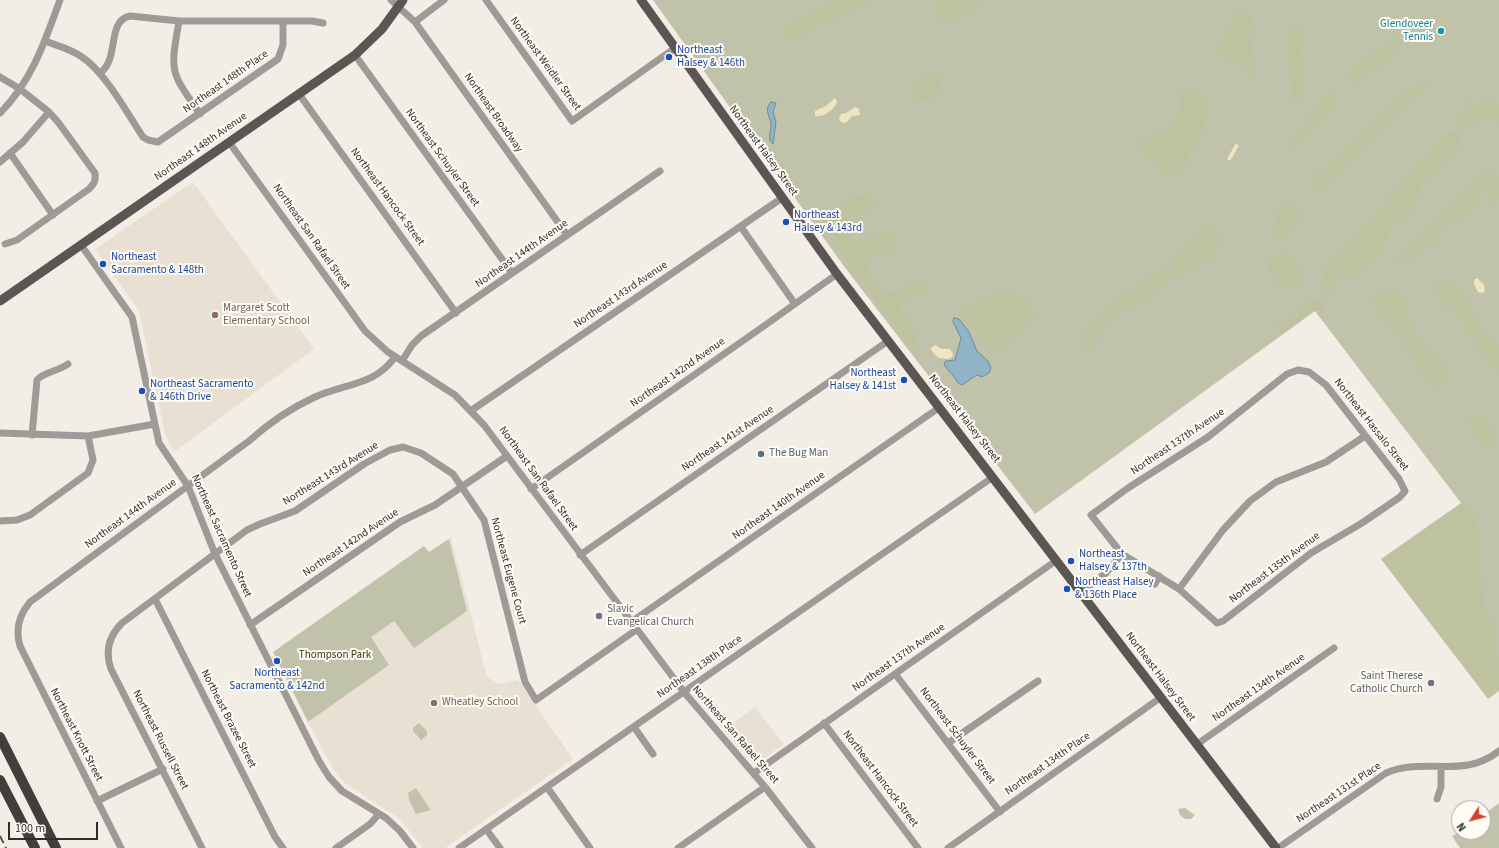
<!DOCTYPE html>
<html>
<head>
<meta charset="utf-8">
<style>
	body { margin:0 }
	#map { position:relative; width:1499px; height:848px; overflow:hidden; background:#f2eee6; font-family:"Source Sans 3",sans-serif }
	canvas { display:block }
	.north { position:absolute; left:1451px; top:800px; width:40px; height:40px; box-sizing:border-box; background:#fefbf5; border:1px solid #aba9a4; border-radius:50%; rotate:234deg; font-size:11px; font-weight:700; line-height:16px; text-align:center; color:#2f2e2b }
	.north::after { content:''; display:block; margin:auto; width:14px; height:18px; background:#cf432f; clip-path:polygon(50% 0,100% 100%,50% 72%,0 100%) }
	.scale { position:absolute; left:8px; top:822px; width:90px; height:18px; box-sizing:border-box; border:2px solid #2f2e2b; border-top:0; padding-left:5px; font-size:12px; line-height:14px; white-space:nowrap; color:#2f2e2b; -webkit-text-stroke:3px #fefbf5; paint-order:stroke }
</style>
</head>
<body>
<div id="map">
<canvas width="1499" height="848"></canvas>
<div class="north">N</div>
<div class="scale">100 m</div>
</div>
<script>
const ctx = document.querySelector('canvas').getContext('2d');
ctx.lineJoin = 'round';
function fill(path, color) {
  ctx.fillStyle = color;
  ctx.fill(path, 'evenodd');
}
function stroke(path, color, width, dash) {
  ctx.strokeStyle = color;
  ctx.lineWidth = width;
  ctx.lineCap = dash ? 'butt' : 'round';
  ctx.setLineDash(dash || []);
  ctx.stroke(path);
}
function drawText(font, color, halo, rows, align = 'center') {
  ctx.font = font + ' "Source Sans 3",sans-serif';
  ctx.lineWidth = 4;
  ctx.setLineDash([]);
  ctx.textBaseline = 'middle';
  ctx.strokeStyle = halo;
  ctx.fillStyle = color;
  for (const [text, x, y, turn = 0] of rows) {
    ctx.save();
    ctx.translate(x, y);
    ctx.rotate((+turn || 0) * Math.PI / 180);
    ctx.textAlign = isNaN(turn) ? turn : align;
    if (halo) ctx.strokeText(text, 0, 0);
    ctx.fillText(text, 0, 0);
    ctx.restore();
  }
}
const built = new Path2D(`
	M193,182L314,349L174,452L165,434L139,311L95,249Z
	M451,537L487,677L499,684L518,680L573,759L445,848H423L400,819L346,784L339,777L332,767L308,722L389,665L370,637L394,621L414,648L449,539Z
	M758,705L756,709L784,744L755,765L723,730Z`);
const green = new Path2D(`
	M653,0H1499V691L1488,699L1381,559L1461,503L1315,311L1035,514L843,265Z
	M449,539L467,611L414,648L394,621L371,637L389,665L308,722L273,652L424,546L429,552Z
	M419,723L427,731V735L421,740L413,731V728Z
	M416,788L430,809L431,810L416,814L409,800L408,793Z
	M1499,803V848H1460L1452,836L1459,832H1483V815Z
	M1185,808L1195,815L1191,819H1185L1180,815L1178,809Z`);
const forest = new Path2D(`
	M834,0H869L830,21L820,22C812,28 791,51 783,33L786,27Z
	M943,0H987L972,10L943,23L939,22L935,16L936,8Z
	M1242,10H1247L1251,19L1250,37L1255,69L1254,74L1249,76L1235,59L1222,57L1217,48C1218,43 1222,42 1224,38C1230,27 1232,17 1242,10Z
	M1290,25L1297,26L1303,36L1300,52L1303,64L1302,71L1305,92L1297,103L1292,102L1288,29Z
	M1395,36L1399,37L1403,42L1395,56L1356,82L1344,75L1386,45Z
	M931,73L939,76C944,91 929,103 915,100C906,89 921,76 931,73Z
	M1423,82L1427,87L1324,191L1320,192L1315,189L1313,179L1407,92Z
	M1189,90C1196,92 1206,96 1208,104C1210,112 1200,139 1195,146C1193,148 1190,148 1188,151C1186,154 1187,156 1187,160C1184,172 1175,175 1164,175L1143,149L1142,139L1146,137L1170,132L1180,115L1181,93Z
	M1329,93L1338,101L1291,150L1288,149V146Z
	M1493,98L1499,107V125L1492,118L1486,116L1461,129L1455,124L1467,110L1466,104L1468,102L1476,105Z
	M1453,131L1460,135V143L1431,177L1430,181L1421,185L1416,203L1411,210L1394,224L1374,261L1355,278L1342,275L1330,292L1326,294L1322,287L1326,278L1323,273L1449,132Z
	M1488,170H1492L1494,174L1482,191L1479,200L1469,211L1454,223L1438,232V240L1436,243L1429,246L1406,263L1403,264L1398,258L1405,249L1459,199L1477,177Z
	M1499,179V197L1495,203L1492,204L1488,196Z
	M856,196L870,197L876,202L868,211L851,220L847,231L849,238C861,250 873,233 885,231L890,233L895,240C894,258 876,251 868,261C865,278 881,297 899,292C907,290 913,283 921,279L926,283C927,298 915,296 905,299L899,308L902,314L913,324L917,343L915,348L912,349L816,219L819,214L831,213Z
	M1287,205C1294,204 1299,210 1299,217L1280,239L1273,233L1277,224L1275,217Z
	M1211,223L1216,227C1227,257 1199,265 1178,275C1167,281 1158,292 1147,299C1137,306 1124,308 1115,316C1105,325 1099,338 1090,347H1086L1085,333L1094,326L1100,314L1109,305L1141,285L1155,272L1171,267L1175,261L1179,252L1188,246L1192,240L1196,239Z
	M1282,253L1290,256L1304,269C1305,279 1296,284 1288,287L1280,284L1267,268L1270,259Z
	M1442,281L1450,283L1458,288L1485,333L1499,350V373L1473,340L1461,319L1448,308L1433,291L1432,284Z
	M1388,290C1409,294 1406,320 1415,335C1424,350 1443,359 1447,377L1444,385L1438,386C1420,372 1411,353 1399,334C1392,324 1352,295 1388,290Z
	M1012,293L1027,302L1034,314L1032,319L1002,349L996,351L959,317L958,312L960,309L995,295Z
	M1311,300H1320L1323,302L1325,313L1324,321L1315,310L1284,333L1279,331L1277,327L1279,324L1301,311Z
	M1475,415C1485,414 1492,429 1494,438L1488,444L1481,443L1472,430L1470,420Z
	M1461,504L1472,511L1476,519L1482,591L1485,610L1496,632L1493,656L1499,662V689L1488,697L1382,560Z`);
const sand = new Path2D(`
	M835,98L837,102C834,110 823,118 815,116V111L826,106Z
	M855,107L859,109L860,115L852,116L846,123L841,122L839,119L841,114L846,113Z
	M1236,143L1239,146L1230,161L1227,159Z
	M1477,278L1484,285L1485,291L1482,293L1478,292L1474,284V280Z
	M935,345L942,349H950L953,354L952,357L948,359L938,358L930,349Z`);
const water = new Path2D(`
	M771,102L776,103L773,112L776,122L773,144C766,138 772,130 771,123C769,115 764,109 771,102Z
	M954,318L959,319L969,332L977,351L988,361L991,368L989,373L982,377L977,375L962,385L958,383C953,373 947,372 944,363L946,361L955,360L961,338L953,322Z`);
const minor = new Path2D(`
	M391,0L415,22L567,235
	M486,0L572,121L675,48
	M179,21C170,73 170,71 200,114
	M415,22L444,0
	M45,41C58,46 71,49 82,57C105,72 127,113 143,137L148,140L158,142L278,59L283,45V21
	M355,55L512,273
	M100,73C120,59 106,21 130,16L179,21H312L323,23
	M0,77L20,89L49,112L58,122L95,173C96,181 94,184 89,189L17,240L5,244
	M299,94L456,313
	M0,113C32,81 45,41 60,0
	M229,142L365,331L388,352L455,395L484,425L684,692L765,787L812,848
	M10,153L53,215
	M0,162L23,142L49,112
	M741,227L795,304
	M81,245L132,317L159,443L188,486L215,554L319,761L329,777L342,791L386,818L400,831L413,848
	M402,361L412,345L421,336L660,171
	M1298,370L1309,372L1326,385L1399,479L1405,491L1400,497L1362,523L1311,553L1223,621L1217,623L1179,589L1122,554L1091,515L1128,488L1208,437L1287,374Z
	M472,410L782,198
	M0,433L88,436L155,424
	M32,435L37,380C43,372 59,371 68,364
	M531,489L764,326L837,274
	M0,521L17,520L30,515L88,473L93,460L88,436
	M580,555L888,341
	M1155,584L1159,576
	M1179,589L1223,530L1250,501L1276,482L1326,462L1365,436
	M1081,592L1106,573L1122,554
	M155,599L275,837L283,848
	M631,622L940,407
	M250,625L400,522L435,505L507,456
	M896,675L1000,812
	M824,723L918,848
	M634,727L653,754
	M948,743L1038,681
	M1196,745L1334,648
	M754,773L1057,560
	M547,787L590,848
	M1437,799L1441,787V767
	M97,801L163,769
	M486,829L500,848
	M121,848L20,646C15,629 19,615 30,602L249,441C269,423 291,408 315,397C346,383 374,386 395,357
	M202,848L111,669C105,652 109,636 122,623L247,530L260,524L295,511L364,464L390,450L403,447L421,453L453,474L484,520L525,682L536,700L636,630
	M336,848L370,824L379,814
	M459,848L993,477
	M678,848L765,787
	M948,848L1160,698
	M1278,848L1386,773C1426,756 1462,780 1499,751`);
const major = new Path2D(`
	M641,0L837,274L1276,848
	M0,301L355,55L382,29L403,0`);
const highway = new Path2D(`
	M0,737L56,848
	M0,780L35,848`);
const rail = new Path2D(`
	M0,836L6,848`);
const markers = [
	[1441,31,4,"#0f9aa8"],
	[669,57,4,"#1a4fb4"],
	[786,222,4,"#1a4fb4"],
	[103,264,4,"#1a4fb4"],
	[215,315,4,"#8d6e63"],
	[904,380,4,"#1a4fb4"],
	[142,391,4,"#1a4fb4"],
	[761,454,4,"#5c6f8a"],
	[1071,561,4,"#1a4fb4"],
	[1067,589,4,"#1a4fb4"],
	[599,616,4,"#6b7280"],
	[277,661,4,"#1a4fb4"],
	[1431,683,4,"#6b7280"],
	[434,703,4,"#8d6e63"]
];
const cultureNames = [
	["Glendoveer",1433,25],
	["Tennis",1433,38]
];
const transitNames = [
	["Northeast",677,51],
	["Halsey & 146th",677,64],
	["Northeast",794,216],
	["Halsey & 143rd",794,229],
	["Northeast",111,258],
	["Sacramento & 148th",111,271],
	["Northeast",896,374,"right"],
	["Halsey & 141st",896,387,"right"],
	["Northeast Sacramento",150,385],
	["& 146th Drive",150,398],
	["Northeast",1079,555],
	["Halsey & 137th",1079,568],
	["Northeast Halsey",1075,583],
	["& 136th Place",1075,596],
	["Northeast",277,674,"center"],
	["Sacramento & 142nd",277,687,"center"]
];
const streetNames = [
	["Northeast Weidler Street",545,64,54],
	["Northeast 148th Place",226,82,-35],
	["Northeast Broadway",493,113,55],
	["Northeast 148th Avenue",201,147,-35],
	["Northeast Halsey Street",763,151,54],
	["Northeast Schuyler Street",442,158,54],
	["Northeast Hancock Street",387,197,54],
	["Northeast San Rafael Street",311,237,55],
	["Northeast 144th Avenue",522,254,-35],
	["Northeast 143rd Avenue",621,295,-34],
	["Northeast 142nd Avenue",678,373,-35],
	["Northeast Halsey Street",964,419,52],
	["Northeast Hassalo Street",1371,425,52],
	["Northeast 141st Avenue",728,439,-34],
	["Northeast 137th Avenue",1178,442,-34],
	["Northeast 143rd Avenue",331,474,-32],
	["Northeast San Rafael Street",538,479,54],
	["Northeast 140th Avenue",779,506,-35],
	["Northeast 144th Avenue",131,514,-36],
	["Northeast Sacramento Street",221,536,66],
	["Northeast 142nd Avenue",351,543,-34],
	["Northeast 135th Avenue",1275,568,-37],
	["Northeast Eugene Court",508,571,75],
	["Northeast 137th Avenue",899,658,-35],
	["Northeast 138th Place",700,667,-35],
	["Northeast Halsey Street",1160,677,53],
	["Northeast 134th Avenue",1259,688,-35],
	["Northeast Brazee Street",228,719,63],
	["Northeast Knott Street",76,735,63],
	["Northeast San Rafael Street",735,735,49],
	["Northeast Schuyler Street",957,736,53],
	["Northeast Russell Street",160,740,63],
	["Northeast 134th Place",1048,764,-35],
	["Northeast Hancock Street",880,779,53],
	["Northeast 131st Place",1339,793,-34]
];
const educationNames = [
	["Margaret Scott",223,309],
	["Elementary School",223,322],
	["Wheatley School",442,703]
];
const serviceNames = [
	["The Bug Man",769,454]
];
const worshipNames = [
	["Slavic",607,610],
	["Evangelical Church",607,623],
	["Saint Therese",1423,677,"right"],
	["Catholic Church",1423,690,"right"]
];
const parkNames = [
	["Thompson Park",335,656]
];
fill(built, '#e8e1d3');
fill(green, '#c0c3a9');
fill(forest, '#bfc29e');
fill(sand, '#efe5c0');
fill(water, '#90b3c8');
stroke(water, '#738b99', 1);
stroke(minor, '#9d9a98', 7);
stroke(major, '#5b5553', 9);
stroke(highway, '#443d3b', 10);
stroke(rail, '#54524e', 2, [8, 4]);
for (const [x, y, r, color] of markers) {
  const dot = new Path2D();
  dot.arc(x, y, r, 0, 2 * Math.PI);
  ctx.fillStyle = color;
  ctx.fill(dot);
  stroke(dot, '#fefbf5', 1.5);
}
drawText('11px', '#0d838f', '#fefbf5', cultureNames, 'right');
drawText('11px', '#164399', '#fefbf5', transitNames, 'left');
drawText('11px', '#2f2e2b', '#fefbf5', streetNames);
drawText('11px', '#785e54', '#fefbf5', educationNames, 'left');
drawText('11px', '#4e5e75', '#fefbf5', serviceNames, 'left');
drawText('11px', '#5b616d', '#fefbf5', worshipNames, 'left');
drawText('11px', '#35370a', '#fefbf5', parkNames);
</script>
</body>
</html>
